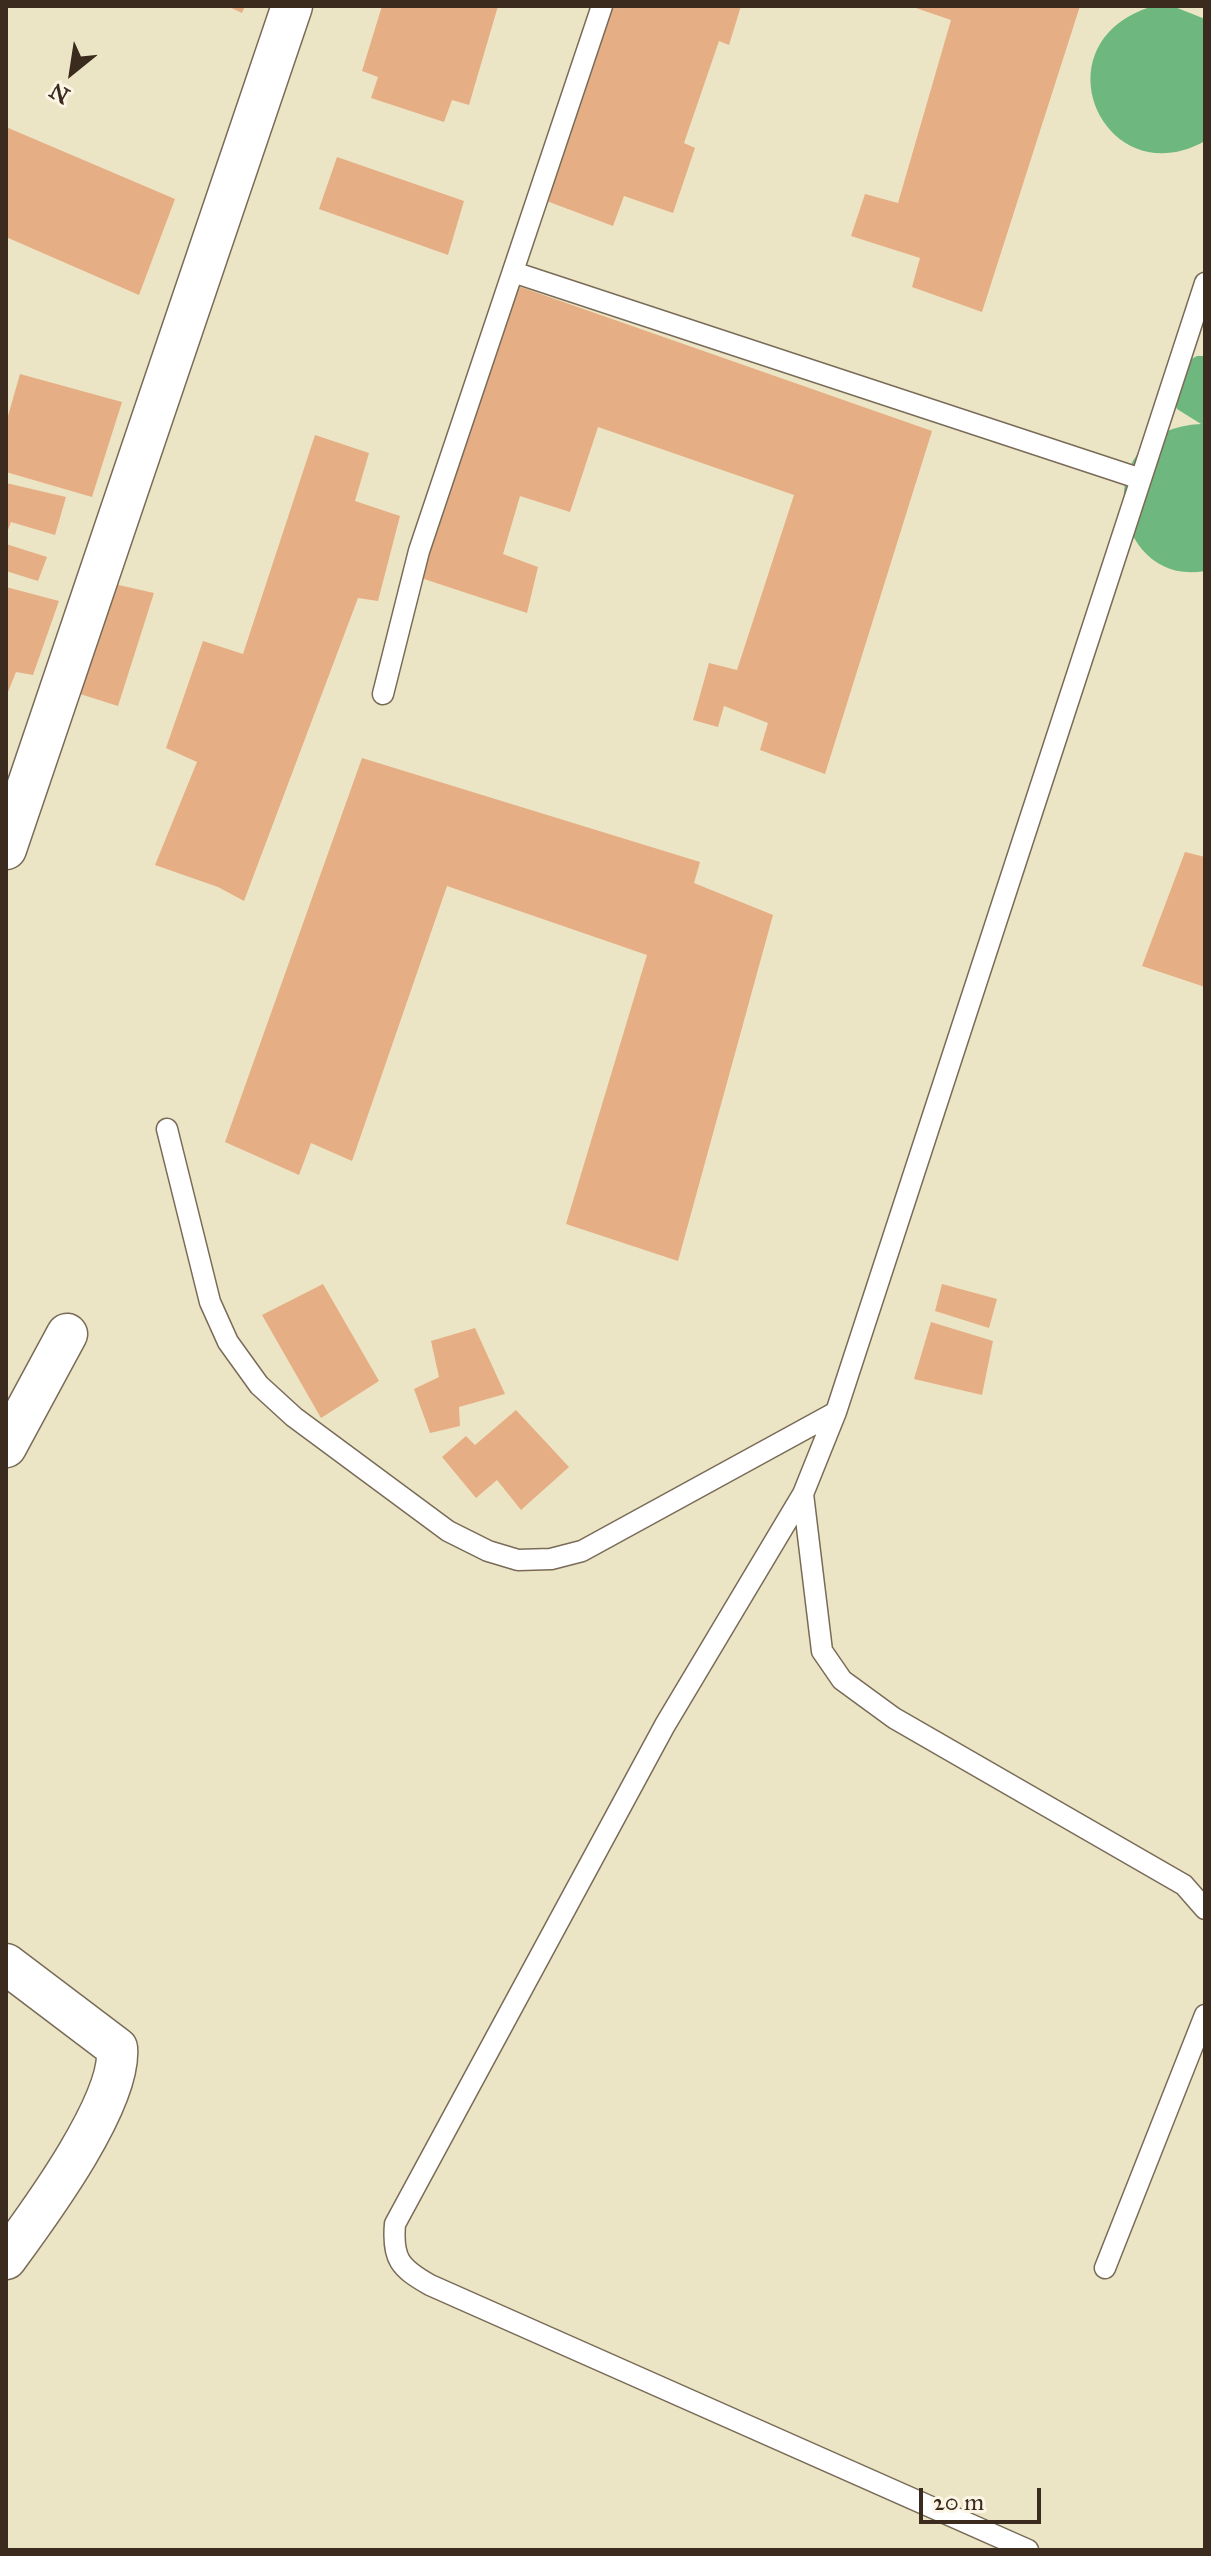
<!DOCTYPE html>
<html>
<head>
<meta charset="utf-8">
<style>
	body { margin:0 }
	#map { position:relative; width:1211px; height:2556px; overflow:hidden; background:#ece5c5; font-family:"IM FELL Great Primer",serif }
	canvas { display:block }
	.frame { position:absolute; inset:0; border:8px solid #3b2a1e; pointer-events:none }
	.north { position:absolute; left:32px; top:32px; width:80px; height:80px; -webkit-text-stroke:6px #fcf5e5; paint-order:stroke; rotate:210deg; font-size:22px; font-weight:700; line-height:32px; text-align:center; color:#3b2a1e }
	.north::after { content:''; display:block; margin:auto; width:28px; height:36px; background:#3b2a1e; clip-path:polygon(50% 0,100% 100%,50% 72%,0 100%) }
	.scale { position:absolute; left:919px; top:2488px; width:122px; height:36px; box-sizing:border-box; border:4px solid #3b2a1e; border-top:0; padding-left:10px; font-size:24px; line-height:28px; white-space:nowrap; color:#3b2a1e; -webkit-text-stroke:6px #fcf5e5; paint-order:stroke }
</style>
</head>
<body>
<div id="map">
<canvas width="1211" height="2556"></canvas>
<div class="frame"></div>
<div class="north">N</div>
<div class="scale">20 m</div>
</div>
<script>
const ctx = document.querySelector('canvas').getContext('2d');
ctx.lineJoin = 'round';
function fill(path, color) {
  ctx.fillStyle = color;
  ctx.fill(path, 'evenodd');
}
function stroke(path, color, width, dash) {
  ctx.strokeStyle = color;
  ctx.lineWidth = width;
  ctx.lineCap = dash ? 'butt' : 'round';
  ctx.setLineDash(dash || []);
  ctx.stroke(path);
}
const forest = new Path2D(`
	M1150,7H1175L1205,19V141C1105,197 1035,45 1150,7Z
	M1197,356H1205V571C1111,588 1085,429 1201,424L1177,409L1171,394L1182,364Z`);
const building = new Path2D(`
	M227,6H245L242,13Z
	M382,6H498L469,105L452,100L444,122L371,98L378,77L362,71Z
	M609,6H741L729,45L719,41L684,143L695,148L673,213L624,196L613,226L544,200Z
	M910,6H1080L982,312L912,287L920,258L851,236L865,194L898,203L951,20Z
	M6,127L175,199L139,295L6,237Z
	M337,157L464,201L448,255L319,209Z
	M515,285L932,431L825,774L760,750L768,723L724,706L718,727L693,720L709,663L737,670L794,495L598,427L570,512L520,496L503,554L538,567L527,613L421,578Z
	M20,374L122,402L92,497L6,472V423Z
	M315,435L369,453L355,501L400,516L378,601L358,598L244,901L218,887L155,865L197,762L166,748L203,641L243,654Z
	M6,483L66,497L55,535L11,522L6,535Z
	M6,544L47,557L38,581L6,571Z
	M114,584L154,593L118,706L80,694Z
	M6,587L59,601L33,675L16,672L6,697Z
	M362,758L700,862L694,883L773,915L678,1261L566,1224L647,955L447,886L352,1161L311,1143L299,1175L225,1142Z
	M1185,852L1205,857V987L1142,966Z
	M323,1284L379,1381L321,1418L262,1315Z
	M942,1284L997,1299L989,1328L935,1311Z
	M931,1322L993,1341L982,1395L914,1379Z
	M475,1328L505,1394L459,1407L460,1426L430,1433L414,1389L439,1377L431,1341Z
	M516,1410L569,1467L521,1510L497,1480L476,1498L442,1457L466,1436L475,1445Z`);
const lane = new Path2D(`
	M513,272L1141,479
	M383,694L419,551L602,6
	M167,1129L210,1302L228,1342L259,1385L294,1417L448,1531L488,1551L518,1560L551,1559L582,1551L836,1412
	M803,1494L822,1651L842,1680L894,1718L1184,1885L1205,1909
	M1105,2268L1205,2015
	M1028,2550L430,2285C400,2268 392,2259 395,2224L665,1725L803,1494L836,1412L1205,283`);
const street = new Path2D(`
	M6,849L292,6
	M6,1447L67,1334
	M6,1964L117,2048C122,2102 39,2214 6,2259`);
fill(forest, '#6eb880');
fill(building, '#e6ae84');
stroke(lane, '#796b58', 23);
stroke(street, '#796b58', 43);
stroke(lane, '#fff', 20);
stroke(street, '#fff', 40);
</script>
</body>
</html>
